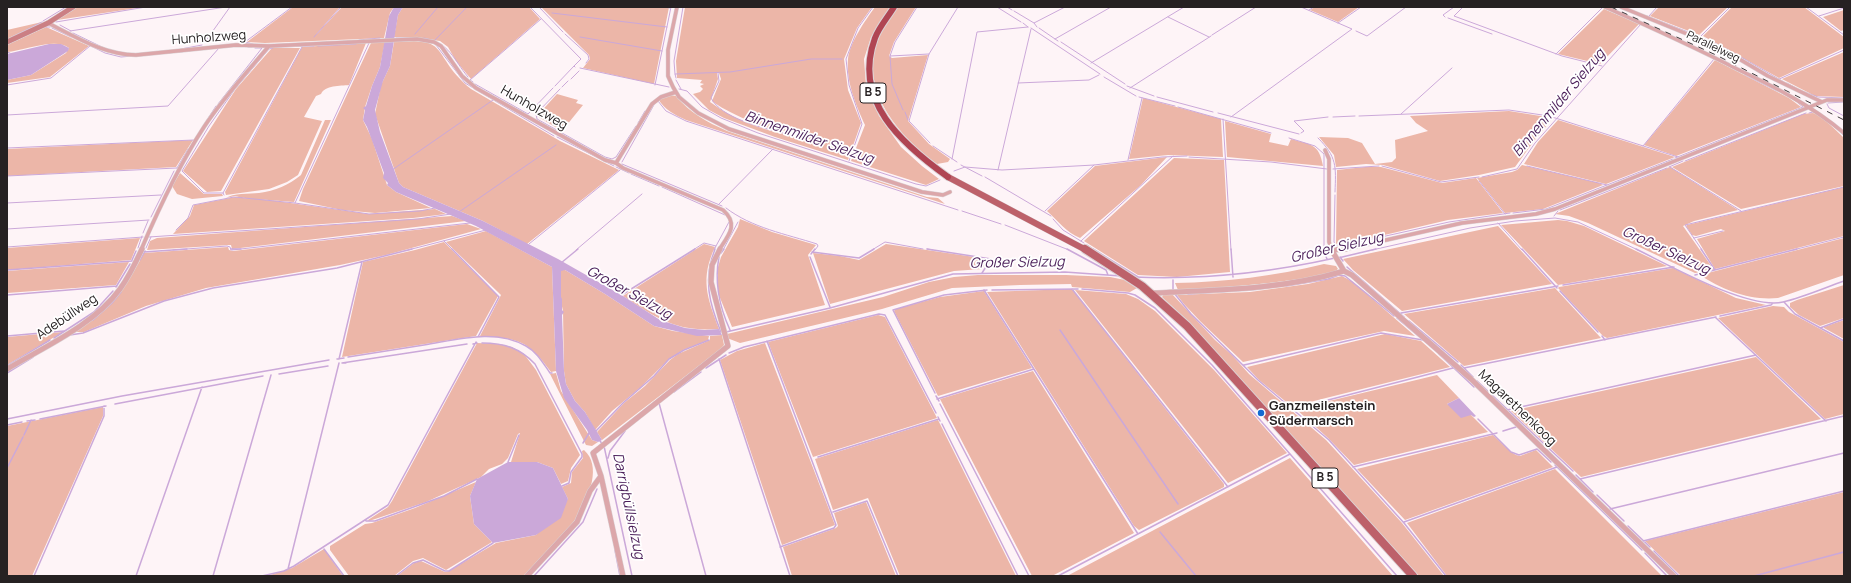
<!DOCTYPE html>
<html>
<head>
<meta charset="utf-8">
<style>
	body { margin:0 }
	#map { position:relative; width:1851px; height:583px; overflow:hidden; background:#fef4f7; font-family:Manrope,sans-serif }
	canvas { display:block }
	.frame { position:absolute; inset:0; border:8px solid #262122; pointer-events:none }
</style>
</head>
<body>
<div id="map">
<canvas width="1851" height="583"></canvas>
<div class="frame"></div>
</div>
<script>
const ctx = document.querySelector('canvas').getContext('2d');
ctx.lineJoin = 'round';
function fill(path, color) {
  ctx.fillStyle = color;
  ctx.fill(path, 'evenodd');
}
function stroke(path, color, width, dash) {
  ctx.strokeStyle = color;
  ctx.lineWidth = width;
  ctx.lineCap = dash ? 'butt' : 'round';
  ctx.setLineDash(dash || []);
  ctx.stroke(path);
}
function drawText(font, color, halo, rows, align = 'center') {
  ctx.font = font + ' Manrope,sans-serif';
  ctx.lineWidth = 3.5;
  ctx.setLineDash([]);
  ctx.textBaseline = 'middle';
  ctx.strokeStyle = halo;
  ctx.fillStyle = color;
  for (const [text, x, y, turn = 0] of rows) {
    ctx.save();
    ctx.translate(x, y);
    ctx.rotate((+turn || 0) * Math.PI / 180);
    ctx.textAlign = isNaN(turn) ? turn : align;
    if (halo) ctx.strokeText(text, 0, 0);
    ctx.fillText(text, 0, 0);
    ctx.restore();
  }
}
const green = new Path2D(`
	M78,7H144L57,20Z
	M293,7H340L314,37L342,7H394L390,13L384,38L265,43L247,42Z
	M403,7H529L540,19L471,79L456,61L448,47L440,41L411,37H394L398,15Z
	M541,7H669L654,84L583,68L590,59L589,55Z
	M685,7H872L857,28L844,59L848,90L861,123L848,160L775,137L724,118L709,110L693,94L700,92L703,89L700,86L704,84L700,83L702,80L677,78L676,61ZM717,73H719L721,79L712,101C724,111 770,132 785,131L784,134C760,129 733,119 713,104L710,102L718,79Z
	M875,7H891L871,37L864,59L866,86L879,116L901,147L922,166L939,179L926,185L851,161L865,125C856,105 846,82 848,59C850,42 865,21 875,7Z
	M898,7H916L894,42L889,56L892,58L928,55L908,121L929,144L950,159L948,162L937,164C899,136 857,89 879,38C883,27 891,17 898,7Z
	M1315,7H1359L1338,22L1310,10Z
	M1659,7H1728L1699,35L1650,16Z
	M1732,7H1804L1844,37V48L1779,78L1703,36Z
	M1604,9L1639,24L1600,64L1558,54Z
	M1844,10V30L1841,31L1823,17Z
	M42,22L7,39V30Z
	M46,27L89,46L50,77L7,83V80L31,75L66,53L69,48C55,37 24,51 7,52V45Z
	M414,41C433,42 436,45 446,61C452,71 461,81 471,89L560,141L619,170L527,244L483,221L403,187L399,183L375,114L381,85L390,66L394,42Z
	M385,42L380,67L372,86L365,107L363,120L372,139L387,185L396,192L431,208L375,213L342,210L299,201L303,189L371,43Z
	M366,43L349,85C340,86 325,85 321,94L316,96L304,117L322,121L298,175L287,182L269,189L226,195L225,192L302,47Z
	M272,48H300L221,191L207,192L183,171L236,89Z
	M1844,52V97L1815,96L1782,79Z
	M1715,60L1789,98L1801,107L1676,156L1644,145Z
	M557,94L578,100L576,103L583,105L562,131L537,116Z
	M670,95L676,96C690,113 707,122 727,131L927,197L938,198L945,204L686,120C675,115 665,110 658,99Z
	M1143,98L1221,119L1223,157L1168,155L1129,159Z
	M1509,111L1553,118L1534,141L1515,167L1479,175L1440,181L1383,165L1366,164L1336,167L1334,155L1319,137L1348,138L1362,143L1375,164L1392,162L1396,158L1395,140L1428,131L1416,123L1410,116Z
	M1813,113L1820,115L1844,138V186L1741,209L1672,167L1803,114Z
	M325,120H331L294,202L243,198L235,196L226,198C233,193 249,194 259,193C275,191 289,185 301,175Z
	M1558,120L1675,157L1606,184L1524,164L1538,142Z
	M1225,121L1271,134L1269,142L1288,146L1291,139C1311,145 1319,143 1323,166L1227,157Z
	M193,140L176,167L7,176V149Z
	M1167,157L1141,185L1080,238C1066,232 1058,221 1047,211L1095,166Z
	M1174,158L1224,160L1230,272L1177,277L1138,275L1084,241Z
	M1522,165L1599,183L1603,185L1543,209L1505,213L1477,178L1512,172L1517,170Z
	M1365,167H1381L1442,183L1476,178L1503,213L1448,220L1342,245L1336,244L1337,170Z
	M1670,167L1738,210L1694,221L1683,226L1714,270L1695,273L1588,223L1569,216L1555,214Z
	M180,173L204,194H222L223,196L192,199L177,194L172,186Z
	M1844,187V236L1715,269L1697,239L1725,231L1721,229L1696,236L1692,235L1686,226L1687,225Z
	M235,197L276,201L369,214L435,209L446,214L413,218L173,234L190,216L194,205Z
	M452,216L466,221L232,249L231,245H229L147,250L150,241L157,238Z
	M740,219L772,232L816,245L808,255L825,305L732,327L718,293V267L721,257L738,227Z
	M1558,220L1567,221L1584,226L1667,266L1558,285L1501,225Z
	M467,224L481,229L386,255L340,265L206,288L146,306L84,332H75C111,309 124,290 144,253L228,247L229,250L233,251Z
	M1498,226L1552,284L1402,311L1353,270L1343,259Z
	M486,231L552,267L556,371L551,372C527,339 519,339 480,336L501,295L446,242Z
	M140,238L131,260L7,270V248Z
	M1844,238V275L1778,298C1751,301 1722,290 1700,275Z
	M444,242L498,296L476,336L342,357L363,262L415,250Z
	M704,244L715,247C700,279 707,297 719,329C676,332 658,319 623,296Z
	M886,244L988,259L990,260L985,264L982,269L954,271L830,304L813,253L840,256L859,260Z
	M129,262L116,285L7,293V271Z
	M1324,264L1336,266L1338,269C1329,277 1312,277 1300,279C1259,285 1219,288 1178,290L1175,283C1226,282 1275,276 1324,264Z
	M1673,268L1736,298L1766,305L1607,338L1603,336L1558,288L1559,287Z
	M560,270H565L605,294L654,326L673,331L709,336L708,340L683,350L669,359L641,387L612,411L595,430L585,412L575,401L566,384L564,371L563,311L560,297Z
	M978,275H1066L1110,277L1125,280L1137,288L1130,292L1072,287L1071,284L1020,285L952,288L882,309L740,343L727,338V334L883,297L929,282L954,277Z
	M1342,276L1353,282L1415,336L1384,331L1243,362L1200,321L1184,304L1177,295L1250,292L1308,284Z
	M1844,285V318L1820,326L1799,315L1790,307V303L1797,300Z
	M1555,288L1601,338L1464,366L1404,314Z
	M1072,289L1224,484V487L1139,530L1134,526L987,292Z
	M1075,290L1126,294L1138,299L1155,311L1214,370L1287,453L1228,483Z
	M984,291L1032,368L938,396L894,311L896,309L940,297Z
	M1164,294H1172L1215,340L1232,355L1249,374L1326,440L1402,523L1444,576H1419L1187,320L1162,297Z
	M1773,306L1784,307L1789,312L1844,342V414L1825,419L1718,318Z
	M878,315L885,317L937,418L813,457L768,342Z
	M1844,320V339L1824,328V327Z
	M63,332L7,365V337Z
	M1385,334L1421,341L1450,367L1294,406L1290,405L1259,380L1247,367Z
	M722,335L724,345L721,349L602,440L597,432L624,403L645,386L670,360L678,354L710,340V336Z
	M477,343L500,344L512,347L524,354L536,370L580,455L571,468L568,481L561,484L553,468L537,462H511L520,433L518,434L508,458L502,464L489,469L481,477L426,502L369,521L368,520L388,507L392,501Z
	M765,343L835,525L782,545L720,360L737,351Z
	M1756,357L1821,419L1581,477L1511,411Z
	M1033,371L1134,533L1052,576H1032L940,399Z
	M556,373L561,391L592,440L598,442L592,446L586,445L550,374Z
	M1437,375L1459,398L1447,404L1471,415L1488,432L1354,465L1328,438L1296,409Z
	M103,407V416L32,576H7V426Z
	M938,420L1016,576H900L868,498L833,510L815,459Z
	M1493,435L1511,452L1516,455L1520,456L1536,450L1553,467L1405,520L1357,469Z
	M584,450C602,466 589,496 579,514C568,532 539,561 524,576H397L414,563L421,561L445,572L449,571L496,543L536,535L568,499L562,487L571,483L572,472L583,458L582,451Z
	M1290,458L1393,576H1067Z
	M1555,469L1662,576H1447L1407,523Z
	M476,482L470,496L474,524L492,542L446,570L423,558L413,561L394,576H349L330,550V546L365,524L372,523L415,508Z
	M1844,492V576H1681L1645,541Z
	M866,502L896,576H792L783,547L836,528L838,526L834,513Z
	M324,549L343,576H267L292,568Z`);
const water = new Path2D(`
	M394,7H403L398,15L390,66L383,81L375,110L380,132L399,183L403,187L483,221L558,259L623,296L660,320L685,328L705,330L719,329L722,335L697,336L654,326L605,294L565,270L561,271V297L562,299V310L564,312L562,315L564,371L566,384L575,401L585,412L602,440L598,442L592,440L587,430L564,398L556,371L552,267L476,226L396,192L387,185L388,183L383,178L384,173L367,127L363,120L365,110L363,108L366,106L372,86L380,67L389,16Z
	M49,44H61L69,48L68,51L31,75L7,80V54Z
	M1459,398L1476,416L1474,417L1471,415L1461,418L1447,404Z
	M508,462H537L553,468L568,499L561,518L536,535L493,543L474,524L470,496L477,479Z`);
const streamFar1 = new Path2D(`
	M530,7L581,59L574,66L575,67
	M539,7L563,32
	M664,7L670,8
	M917,7L895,42L890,56L929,54
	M997,7L1021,22
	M1007,7L1012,10
	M1463,7L1454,16L1562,56L1602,66
	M1806,7L1844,35
	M1309,10L1314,7
	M1014,11L1034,23
	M552,13L667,27
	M1647,16L1706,39
	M1649,16L1657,7
	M1819,16L1844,8
	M1168,17L1209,37
	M1445,17L1443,15L1454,7
	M1448,18L1492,34
	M43,21L66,7
	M56,22L146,7
	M1023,23L1028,27
	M1338,23L1361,7
	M60,25L71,31
	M44,27H50
	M1037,27L1034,23L1065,7
	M52,28L71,37
	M1031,28L1100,74
	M1039,28L1058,41
	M70,31L226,7
	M1356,31L1367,36L1406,7
	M73,33L104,48
	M415,34L438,7
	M565,34L588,55L589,59L586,63
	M1212,35L1256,7
	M12,37L42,22
	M314,37L341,7
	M580,37L662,51
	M1700,37L1730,7
	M396,38H414
	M424,38C450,43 453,59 468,77
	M1055,39L1111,7
	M359,40L380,38
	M435,40L467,7
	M1709,40L1732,52
	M205,42L230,7
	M1061,42L1125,84
	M253,44L245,42L292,7
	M436,45L465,83L554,136
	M91,46L105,53L121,57L190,51
	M318,46L356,44
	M248,47H252
	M276,47L314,46
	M1716,47L1775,81
	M181,49L202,45
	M7,52L10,53
	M1734,53L1784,82
	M1556,54L1603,7
	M890,56L892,84L903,110
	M1091,63L1184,7
	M580,68L669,87
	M718,73L719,81L711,98C721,118 763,128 783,133
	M675,74L674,61L683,7
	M1745,75L1777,91
	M1104,77L1136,96
	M676,78L675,74L730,72L811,59H842
	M571,79L579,71
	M676,80L681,89
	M1777,80L1844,50
	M473,82L470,80L541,19
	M1018,83L1089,80L1099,75
	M1787,83L1796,88
	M475,84L528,114L553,88
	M7,85L51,78L90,46
	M655,85L671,7
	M555,86L574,66
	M1127,86L1154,96
	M562,87L568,81
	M1130,88L1211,36
	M560,89L536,114L537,119L605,157L612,159L616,157L636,126
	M679,89L687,91L702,107L721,118L758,133L916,184L926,186L940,180
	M1805,92L1818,97L1844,98
	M1139,97L1175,106
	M1157,97L1213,112
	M658,101L666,111L686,121L958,210
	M1828,103L1844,102
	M218,104L262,48H255
	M1827,104L1829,108L1844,116
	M1178,107L1271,133
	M905,112L908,120
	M1218,113L1299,134
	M1809,113L1813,112
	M1401,114L1452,68
	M7,115L168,106L219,48
	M1359,116L1509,110L1549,116L1678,157
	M1231,117L1352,29L1301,7
	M1333,117L1355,116
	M1223,119L1231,250
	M205,123L216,106
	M638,123L645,111
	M1837,129L1844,136
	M1301,133L1304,131L1294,121L1328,117
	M557,137L614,166
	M1289,138L1315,146L1324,154V249
	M1318,138C1337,157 1336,166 1335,192
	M930,143L909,121L929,54L958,7
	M933,146L957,162
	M1643,146L1714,59
	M7,148L194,140
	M1189,157L1271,162L1327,169
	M1675,158L1803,107L1798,103
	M952,159L977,32L1028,27
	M1128,160L1142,98
	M849,161L862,124L849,85L846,59L858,28L873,7
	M1685,161L1806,113
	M622,162L655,103
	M622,164L722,206
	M961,165L982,176
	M1382,166L1441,182L1479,177
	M1527,166L1607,185
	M616,167L629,173
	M1669,167L1683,161
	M1670,167L1741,211
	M177,168L188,149
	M1333,169L1379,166
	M392,170L493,100
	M998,170L1031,29
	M954,171L965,167L1002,170L1094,165L1162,157L1187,156
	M631,174L659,186
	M7,176L177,168
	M985,177L1051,216
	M1482,177L1517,169L1535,143L1641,24
	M1479,181L1505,214
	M662,187L725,215
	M223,193H204L182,171L209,126L235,89L269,49L273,48
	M224,195L223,193L302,47
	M1335,195L1334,242L1336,245L1342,246
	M7,203L161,195
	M295,203L369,43
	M718,205L773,149
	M726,208C752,228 786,234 817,244L818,246L815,250
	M1560,210L1667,168
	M962,211L1001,224
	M1045,211L1094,165
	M459,212L556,145
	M1513,213L1546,209L1673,159
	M1554,216L1558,211
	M151,217L174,171
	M1053,219L1063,230L1084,243
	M1498,223L1522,250
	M1005,225L1069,250
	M7,229L149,220
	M176,230L188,218L193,205L234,197L295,203L369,214L420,211L435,208
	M143,233L148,221
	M149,237L418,219L451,214
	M1694,238L1723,231
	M444,241L453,250
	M1081,241L1173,156
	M529,244L620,170
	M1087,245L1095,250
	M1345,245L1449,222L1510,213
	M716,246L729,222
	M7,247L143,237
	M138,248L142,236
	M146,248L151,237
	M927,249L933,250
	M173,250L227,246L230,247L231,250
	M232,250L470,223
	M408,250L486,230
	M576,250L642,194
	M693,250L704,243L716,246L714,250
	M723,250L738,222
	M872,250L885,242L923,249
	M1372,250L1470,228L1515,221L1555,218L1578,222L1638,250
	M1702,250L1685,225L1844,187
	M1793,250L1844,237`);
const stream = new Path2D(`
	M231,249H241
	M452,249L499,297L478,337
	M715,249C703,279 709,303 721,332
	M927,249L991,259L982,273
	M1067,249L1106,270L1108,275
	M1093,249L1138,277
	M1231,249L1233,277
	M1522,249L1557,288
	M1636,249C1669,265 1748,310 1783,302C1804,297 1824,288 1844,281
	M1701,249L1715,270
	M144,252L187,249
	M812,252L859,258L874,249
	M1324,252L1327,259
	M721,253L724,249
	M811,254L815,249
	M719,257C714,283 719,306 730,330
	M810,257L830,307
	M1340,257L1343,261
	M1338,258L1376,249
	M132,260L136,251
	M140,260L145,251
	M561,263L578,249
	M1347,267L1404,317
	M7,270L132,261
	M1695,275L1797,249
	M1134,277C1203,280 1268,273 1335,258
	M1173,280V291
	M1563,285L1674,267
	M1286,286L1328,279L1339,275L1345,276L1394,316
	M116,287L130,264
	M1072,289L1228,487
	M1082,289L1128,293L1135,295L1155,308L1212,365L1397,576
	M984,290L1138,534
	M992,290L1078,289
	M1560,291L1598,332
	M1174,293L1191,314L1258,380L1329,440L1404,523L1446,576
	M1188,294L1260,289
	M7,295L117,286
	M620,296L695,249
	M1784,302L1795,314L1844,341
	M1401,313L1558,286
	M1720,316L1771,305L1773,303
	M1715,317L1826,421
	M1397,318L1422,339
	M93,320L112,303L121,292
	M1409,321L1458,362
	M1820,328L1844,319
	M1060,330L1178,504
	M726,332L830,308L953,274L1065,272L1121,276
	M70,335L83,333L164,301L213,288L337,268L412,249
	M7,336L64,331
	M1602,336L1605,340
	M54,338L94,312L113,291
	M767,341L836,525L834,528L780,547
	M482,343C504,343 520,348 535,364L582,454V457L571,472L569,483L562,486
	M473,344L477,343
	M729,353L744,347L879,314L885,315L936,413
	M1439,354L1474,387
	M348,357C373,353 399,349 424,345C456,340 495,328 526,346C537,352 543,363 550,373H552
	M337,359L344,358
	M339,359L362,262
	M719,359L790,576
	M346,363H342L467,344
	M1244,365L1381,333L1423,340
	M1461,365L1473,377
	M7,366L50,340
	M706,368L726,355
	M1464,368L1716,317
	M7,373L33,357
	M279,374L328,366
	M1477,381L1573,471
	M674,392L701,372
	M935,393L893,310L944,295L987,290
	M936,396L939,401
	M937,399L1034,369
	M659,403L706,576
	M115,404L263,376
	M940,404L1029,576
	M1293,409L1453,368
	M1507,410L1756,355
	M938,417L940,421
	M7,419L122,396L329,360
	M40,419L106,406
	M1478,419L1511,452L1519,455L1537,449L1551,462
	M27,421L35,420
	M942,424L1018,576
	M7,425L22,422
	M1503,431L1516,427
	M595,432L623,403L654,376L669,359L684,350L709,340
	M24,435L31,420
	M600,441L604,446L632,576
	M583,443L589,433
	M818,457L939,419
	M608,458L610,451L625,431
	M508,462L519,435
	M1555,465L1642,550
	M1353,467L1497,433
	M7,468L23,437
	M1576,475L1593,492
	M1580,479L1844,416
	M1597,495L1624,521
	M1610,509L1844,453
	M833,512L867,501L898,576
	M366,521H375L444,496L477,479
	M1404,522L1557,467
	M1628,526L1650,547
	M1160,532L1196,576
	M1643,541L1844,491
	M324,549L344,576
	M615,550L620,576
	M1654,551L1679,576
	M1645,553L1667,576
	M288,569L339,363
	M34,576L104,416V406
	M136,576L202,387
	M213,576L271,375
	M262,576L284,571L294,566L388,505L476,342
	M396,576L413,563L423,560L445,571H449L493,543
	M534,576L583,522L597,489
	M1058,576L1290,454
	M1754,576L1844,552`);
const streetFar1 = new Path2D(`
	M677,7L668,50V76L673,87L679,97L698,113L729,129L922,192L943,195L950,192
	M1605,7C1650,27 1694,47 1737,69C1775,87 1812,106 1844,133
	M1621,7L1719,47L1768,76L1822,102
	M48,23C76,37 104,55 136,55L236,45L269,46L417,39L434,42L441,46L462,76L476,88L605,160L616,163L623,168L723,210C739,224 729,235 719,250
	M1325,150L1329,159V242L1332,250
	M616,163L652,104L661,97L676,92
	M141,250C159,208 179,165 204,127C223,98 247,72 269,46
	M1332,250L1346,249L1462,223L1536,214L1555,209L1827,100H1844`);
const street = new Path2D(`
	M1331,249L1344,271L1352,275L1471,379L1674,576
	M1331,250L1346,249
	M1152,293C1217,290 1281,290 1344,271
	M7,369C44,347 94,325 120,289C128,278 136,262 142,249
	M601,476L623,576
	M527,576L577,522L590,491L601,476L593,453L728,346L711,282L712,265L720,249`);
const secondary = new Path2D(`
	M7,42L48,23L73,7`);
const primaryFar1 = new Path2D(`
	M948,177L1086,250`);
const primary = new Path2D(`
	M1085,249L1142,286L1187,326L1413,576`);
const highway = new Path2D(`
	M894,7C888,17 879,27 875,38C852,101 902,144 948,177`);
const rail = new Path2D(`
	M1611,7L1716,55L1844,120`);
const markers = [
	[1261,413,4,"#126ad3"]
];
const farStreetnames = [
	["Parallelweg",1713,47,26]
];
const shields = [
	[873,93,26],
	[1325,478,26]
];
const shieldNames = [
	["B 5",873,93],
	["B 5",1325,478]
];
const streetNames = [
	["Hunholzweg",209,38,-4],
	["Hunholzweg",534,108,30],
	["Adebüllweg",67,317,-34],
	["Magarethenkoog",1517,408,44]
];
const poiNames = [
	["Ganzmeilenstein",1269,406],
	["Südermarsch",1269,421]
];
const waterNames = [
	["Binnenmilder Sielzug",1559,103,-50],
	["Binnenmilder Sielzug",809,138,19],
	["Großer Sielzug",1337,248,-13],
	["Großer Sielzug",1666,251,25],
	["Großer Sielzug",1017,263,-1],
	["Großer Sielzug",629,293,29],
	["Darrigbüllsielzug",628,506,78]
];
fill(green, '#ecb6a8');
fill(water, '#cba8d9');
stroke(streamFar1, '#cba8d9', 1);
stroke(stream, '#cba8d9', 1.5);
stroke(streetFar1, '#dbd2d5', 4.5);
stroke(street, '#dbd2d5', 6);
stroke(secondary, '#dbd2d5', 6);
stroke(primaryFar1, '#dbd2d5', 7);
stroke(primary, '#dbd2d5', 10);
stroke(highway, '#dbd2d5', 8);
stroke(streetFar1, '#dca7aa', 3.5);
stroke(street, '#dca7aa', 5);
stroke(secondary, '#cb7f84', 5);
stroke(primaryFar1, '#bd616a', 6);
stroke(primary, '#bd616a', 8);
stroke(highway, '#b04553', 6);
stroke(rail, '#3f393b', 1, [6, 6]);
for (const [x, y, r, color] of markers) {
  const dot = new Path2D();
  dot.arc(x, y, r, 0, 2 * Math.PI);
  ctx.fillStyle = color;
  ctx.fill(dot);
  stroke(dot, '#fff', 1.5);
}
drawText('11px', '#262122', '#fff', farStreetnames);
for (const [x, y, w] of shields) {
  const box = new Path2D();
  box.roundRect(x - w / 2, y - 10, w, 20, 3);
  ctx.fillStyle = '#fff';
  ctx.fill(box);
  stroke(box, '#262122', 1);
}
drawText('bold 12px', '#262122', null, shieldNames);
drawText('13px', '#262122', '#fff', streetNames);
drawText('bold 13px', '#262122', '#fff', poiNames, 'left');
drawText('italic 14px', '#4a1e59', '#fff', waterNames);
</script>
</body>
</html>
